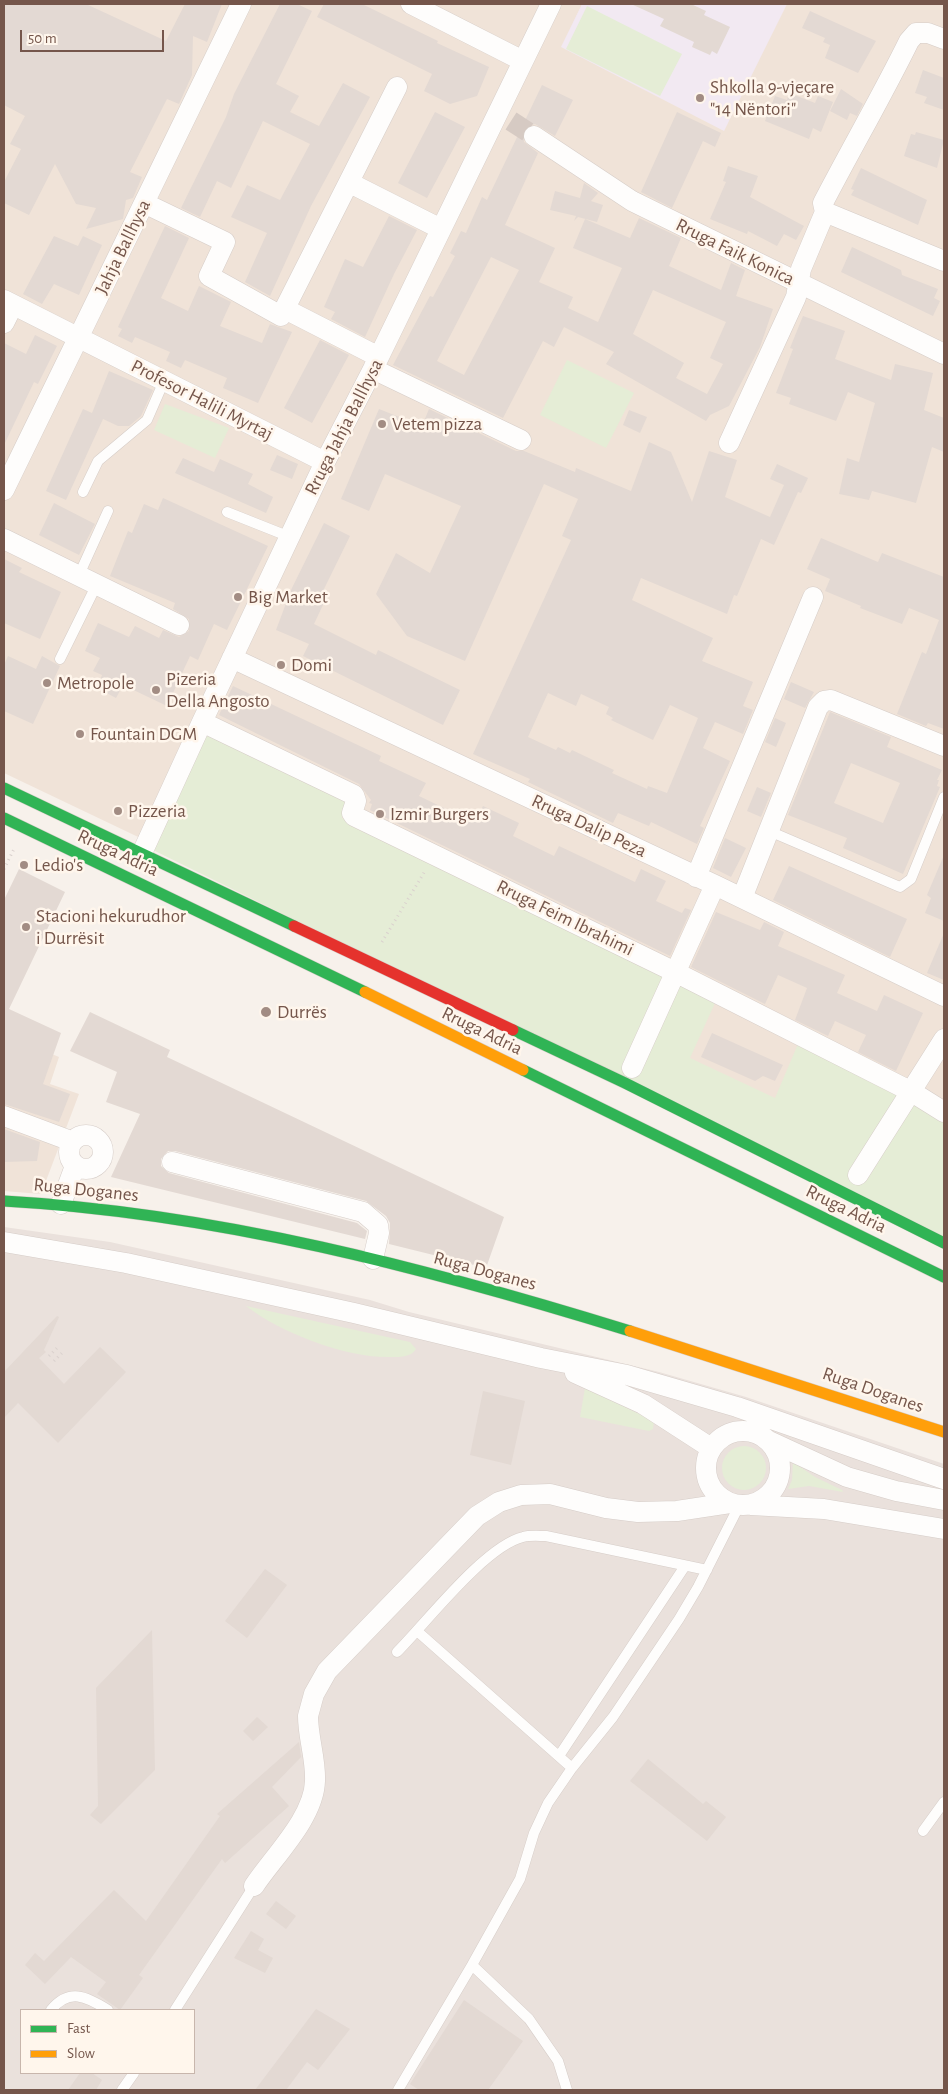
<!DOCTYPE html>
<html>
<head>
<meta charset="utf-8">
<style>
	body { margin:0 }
	#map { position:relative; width:948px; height:2094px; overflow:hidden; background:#f7f1eb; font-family:"Alegreya Sans",sans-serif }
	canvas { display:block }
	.frame { position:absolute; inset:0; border:5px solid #75564b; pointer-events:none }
	.legend { position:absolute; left:20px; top:2009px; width:175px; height:65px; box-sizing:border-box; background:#fff6ec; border:1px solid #c8b6ac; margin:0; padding:6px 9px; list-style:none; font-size:15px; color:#75564b }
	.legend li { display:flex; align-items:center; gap:10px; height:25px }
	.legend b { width:25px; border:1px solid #c8b6ac }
	.scale { position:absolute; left:20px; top:30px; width:144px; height:22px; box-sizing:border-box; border:2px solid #75564b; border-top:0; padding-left:6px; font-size:15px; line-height:18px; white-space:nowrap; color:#75564b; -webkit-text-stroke:4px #fff6ec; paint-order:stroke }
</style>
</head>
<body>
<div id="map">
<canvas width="948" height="2094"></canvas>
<div class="frame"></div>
<ul class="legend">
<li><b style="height:6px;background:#30b455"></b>Fast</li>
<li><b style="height:6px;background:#ff9f0a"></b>Slow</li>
</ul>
<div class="scale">50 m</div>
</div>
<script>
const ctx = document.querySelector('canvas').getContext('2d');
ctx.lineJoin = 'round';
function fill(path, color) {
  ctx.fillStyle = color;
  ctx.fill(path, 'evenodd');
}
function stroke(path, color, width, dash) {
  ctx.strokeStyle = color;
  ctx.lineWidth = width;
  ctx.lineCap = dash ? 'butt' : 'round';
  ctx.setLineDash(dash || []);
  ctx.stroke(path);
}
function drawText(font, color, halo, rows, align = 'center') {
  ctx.font = font + ' "Alegreya Sans",sans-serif';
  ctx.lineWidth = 5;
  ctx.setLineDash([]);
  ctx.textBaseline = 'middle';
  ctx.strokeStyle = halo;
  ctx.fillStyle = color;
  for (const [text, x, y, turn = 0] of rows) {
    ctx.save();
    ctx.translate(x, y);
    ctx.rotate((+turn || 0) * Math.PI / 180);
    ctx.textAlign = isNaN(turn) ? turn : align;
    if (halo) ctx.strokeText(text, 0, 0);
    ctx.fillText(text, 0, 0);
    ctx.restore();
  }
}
const residential = new Path2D(`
	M4,4H944V1226L826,1165L4,773Z
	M4,1034L59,1057L50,1084L79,1094L41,1194L4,1191Z`);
const industrial = new Path2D(`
	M4,1227L110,1242L370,1300L409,1312L659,1372L746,1397L944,1464V2090H4ZM21,2010H194V2073H21Z`);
const education = new Path2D(`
	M582,4H787L724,131L561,47Z`);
const green = new Path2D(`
	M587,6L682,54L660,96L566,49Z
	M567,360L634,393L606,448L540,415Z
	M165,404L229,428L215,458L154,430Z
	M206,732L347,801L342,818L715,1003L690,1058L775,1098L798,1044L822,1051L944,1121V1239L153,850Z
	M246,1306L410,1342L416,1349C411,1357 401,1357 392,1357C348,1359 281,1333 246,1306Z
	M585,1388L654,1421L653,1429L649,1431L580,1417Z
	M722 1468a22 22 0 1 1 44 0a22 22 0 1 1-44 0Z
	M793,1462L815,1477L842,1490L843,1492L809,1486L788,1489L792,1480Z`);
const building = new Path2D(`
	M4,4H86L166,41L185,4H222L207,42L193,36L192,75L179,104L167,99L130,172L142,177L133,198L126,200L123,219L86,229L96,208L76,204L55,164L29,215L4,203V182L21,149L10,144L25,116L4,105Z
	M280,4H297L312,11L276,84L299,96L290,112L319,126L343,83L370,97L311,206L270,296L245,282L267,233L231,217L247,185L280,200L310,144L263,121L231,188L217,181L200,217L181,208L226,117L234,94Z
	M324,4H362L438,41L437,43L489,67L477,96L450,104L424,91L432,74L317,17Z
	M631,4H691L706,11L704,15L730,27L717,54L712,51L710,55L692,47L694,42L660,26L664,19Z
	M810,11L876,41L858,73L825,58L830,45L823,42L825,38L802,28Z
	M923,70L944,78V110L924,103L927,97L915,93Z
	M542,85L573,100L555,136L535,124L528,126L524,130V142L538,153L505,225L555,248L539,282L573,297L568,308L598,322L622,268L573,248L585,219L630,238L639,218L681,238L669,266L721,290L731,263L745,270L736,296L773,309L760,347L729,406L710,415L706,421L606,364L614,352L564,327L554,347L543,341L503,418L393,365L430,296L433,297L455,256L450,253L461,231L466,233L482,197L487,200ZM491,257L519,270L464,375L437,361ZM653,290L726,322L710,358L723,364L707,394L676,378L684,363L633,334Z
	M841,89L863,104L857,116L850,113L847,120L830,111Z
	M789,93L815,103L818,96L833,102L821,132L813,128L809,139L765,121L775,96L787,100Z
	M435,112L465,127L427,198L398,183Z
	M677,112L721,133L715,147L703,141L672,208L641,192Z
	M916,132L944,140L937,168L904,156L911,134L915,135Z
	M728,166L758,176L750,197L804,226L796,240L784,234L777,246L748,231L747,234L710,219L726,182L723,181Z
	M861,168L927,200L918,225L851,195L854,190L851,189Z
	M584,183L598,193L591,201L603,205L597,222L578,217L574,221L576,216L550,210L555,191L580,198Z
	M389,216L417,230L394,274L365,337L331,319L335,312L324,307L345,259L363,267Z
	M165,226L189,238L161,298L188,311L199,286L231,302L220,326L262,343L270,324L292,332L258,403L223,388L227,378L185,360L181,368L166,361L170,352L135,337L132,343L118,336L122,329L118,327Z
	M54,236L78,246L83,236L102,245L79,295L54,284L42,304L23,294Z
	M852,247L901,270L902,275L938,289L934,298L940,301L933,316L841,272Z
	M803,316L845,331L835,359L891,380L895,364L933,373L924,410L944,418V452L932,447L916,503L872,491L869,500L839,494L847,458L859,462L875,403L848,392L836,421L789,404L791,398L776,393L793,349L790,348Z
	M35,335L57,346L38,384L34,382L4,445V343L26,354Z
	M320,340L349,355L312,423L284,408Z
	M109,371L153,390L141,416L129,426H118L103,419L66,500L46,491L83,409L92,413Z
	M379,409L422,426L429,409L516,451H524L575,472L576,468L631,491L649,442L671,452L692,502L709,451L737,460L725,497L770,517L784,485L770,479L777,464L808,478L801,493L798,492L774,545L761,539L737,596L734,595L727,614L641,578L632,600L713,638L702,661L753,682L743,706L753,710L743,734L715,722L703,748L730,761L700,826L704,828L697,844L651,822L649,826L618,813L613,823L528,782L530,779L473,754L571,540L562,536L578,499L544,484L465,661L407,636L376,594L396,553L430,573L461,506L385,474L369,511L341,499ZM548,693L576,706L581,694L609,707L606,714L613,718L611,720L653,740L670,705L698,718L667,793L648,786L647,789L612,773L614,770L572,750L570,753L558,747L556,750L528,737Z
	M629,410L647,417L640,433L623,425Z
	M277,455L298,464L292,479L270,470Z
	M183,458L214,472L220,459L253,474L248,484L273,497L266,513L175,473Z
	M163,498L268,546L227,630L214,624L198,660L190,656L167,706L123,685L116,698L97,688L102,675L93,671L100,658L85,651L98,623L129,637L135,626L159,638L163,630L179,637L189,631V619L173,609L175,603L110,576L128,531L132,533L144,504L158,510Z
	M54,503L95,524L79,555L39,535Z
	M324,523L350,536L324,589L329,592L314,624L376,655L378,650L460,690L443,725L303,656L309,644L276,630L291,590Z
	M821,538L878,562L882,553L944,577V729L928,723L926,726L897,714L922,652L926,654L939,620L909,608L902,624L860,608L861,606L825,591L830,579L807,569Z
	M4,559L22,568L19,572L61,592L40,639L4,623Z
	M8,656L36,669L42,656L60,666L33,724L4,711V665Z
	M791,682L814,692L805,708L784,699Z
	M233,686L381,756L379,761L426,783L419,796L471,821L473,817L477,818L483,806L519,823L513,836L554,856L559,846L635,882L641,869L666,881L656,901L682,913L685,908L691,910L670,956L370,810L372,804L369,803L371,800L359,784L219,715Z
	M830,712L891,737L887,747L942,770L937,780H939L937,786L940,787L903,874L843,848L847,838L788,815ZM851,763L900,783L883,823L834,803Z
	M775,718L786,723L776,747L765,742Z
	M757,787L771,793L761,817L747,811Z
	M725,838L746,848L731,877L713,868Z
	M944,855V921L925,913L931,898L927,895Z
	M789,866L907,919L890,957L773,900Z
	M19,869L65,892L9,1009L61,1033L43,1084L70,1094L59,1122L4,1104V900Z
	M716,912L760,930L764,922L784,932L778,946L845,975L837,993L877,1011L884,995L923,1013L896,1071L858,1052L866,1035L835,1021L828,1036L795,1020L807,988L778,975L765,1004L691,967Z
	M944,933V980L927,973Z
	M90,1012L170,1050L167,1057L504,1217L486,1268L389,1244L390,1223L386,1216L366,1201L175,1151H168L161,1159V1166L169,1173L357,1223L367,1231L365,1239L111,1177L140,1114L106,1102L117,1072L70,1051Z
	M712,1033L783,1065L775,1081L763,1076L755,1081L701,1057Z
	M4,1129L40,1142L37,1161L4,1162Z
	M57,1316L59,1317L44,1350L46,1352L39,1358L64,1384L100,1347L126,1372L58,1443L18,1403L4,1418V1372Z
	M483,1391L525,1401L511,1465L470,1455Z
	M265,1569L287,1585L247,1638L225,1621Z
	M152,1630L155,1770L101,1824L90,1815L98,1806L96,1688Z
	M257,1717L268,1727L253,1741L243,1731Z
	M299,1742L301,1757L272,1787L289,1806L225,1863L222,1859L139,1975L143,1978L120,2010L97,1994L106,1982L71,1957L45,1984L25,1965L35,1953L44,1961L114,1890L146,1921L220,1816L217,1814Z
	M648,1759L703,1804L706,1801L726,1817L707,1841L630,1781Z
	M276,1901L296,1916L286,1929L266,1914Z
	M251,1931L264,1939L258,1950L273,1958L265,1973L234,1958Z
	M464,2000L523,2041L488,2090H419L410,2084Z
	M316,2009L350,2029L318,2070L307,2062L286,2090H255Z
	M80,2073H92L102,2080L96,2090H68Z`);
const streetTunnel = new Path2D(`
	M511,121L534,136`);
const path = new Path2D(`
	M4,869L15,847
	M382,942L425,871
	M49,1356L59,1346
	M54,1361L64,1351`);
const lane = new Path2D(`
	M83,492L98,461L147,420L164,381
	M227,512L290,537
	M79,575L108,511
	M60,659L97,584
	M769,831L900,887L911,879L944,797
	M417,1631L572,1768
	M397,1652C426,1623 485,1546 523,1537C530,1535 539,1536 546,1536L707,1570
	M559,1756L685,1566
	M923,1831L944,1802
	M472,1965L529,2019L558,2061L567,2090
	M51,2010C69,1988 86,1996 108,2010
	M175,2010L254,1886
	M122,2090L134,2073
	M398,2090L472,1965L520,1879L534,1833L548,1803L572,1768L613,1717L679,1619L698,1587L739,1506`);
const street = new Path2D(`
	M411,4L523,61
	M534,136L632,201L944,354
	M350,183L441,229
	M144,203L225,242L209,276L281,316L397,87
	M825,212L944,261
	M4,300L325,462
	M285,309L379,357
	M4,323L13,305
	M373,369L521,440
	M729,443L796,297L801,269L825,212L823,203C851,149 882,96 909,41L916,33H928L944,39
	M4,490L241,4
	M4,539L179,625
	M232,658L715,885L944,996
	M202,722L354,795L356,801L352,813L354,816L675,972L912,1092L944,1112
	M142,853L202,722L325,462L373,369L551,4
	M696,877L813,597
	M742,898L818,707L824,701L831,700L944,746
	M632,1068L715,885
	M4,1116L71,1141
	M69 1152a17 17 0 1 1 34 0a17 17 0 1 1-34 0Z
	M172,1162L363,1212L378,1225L379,1233L373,1259
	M858,1175L944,1039
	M61,1204L75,1166
	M4,1242L126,1263L354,1313L541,1358L627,1375L737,1407L944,1479
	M575,1373L643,1404L711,1448
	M706 1468a37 37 0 1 1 74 0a37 37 0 1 1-74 0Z
	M769,1441L847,1477L896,1491L944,1500
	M751,1505L824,1509L944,1529
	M254,1886C273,1857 314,1818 315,1781C316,1759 308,1738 308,1716L314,1694L327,1671L477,1516L499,1502L521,1495L550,1494L606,1508L638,1512L677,1511L730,1503`);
const fast = new Path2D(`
	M4,788L294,926
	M4,818L365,992
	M513,1030L625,1083L944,1243
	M523,1070L944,1277
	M4,1201C218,1213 426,1268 630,1331`);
const slow = new Path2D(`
	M365,992L523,1070
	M630,1331L944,1432`);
const jam = new Path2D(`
	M294,926L513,1030`);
const markers = [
	[700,98,5,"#a28c83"],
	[382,424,5,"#a28c83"],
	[238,597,5,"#a28c83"],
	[281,665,5,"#a28c83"],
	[47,683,5,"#a28c83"],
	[156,690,5,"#a28c83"],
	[80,734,5,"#a28c83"],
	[118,811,5,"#a28c83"],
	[380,814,5,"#a28c83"],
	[24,865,5,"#a28c83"],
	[26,927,5,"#a28c83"],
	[266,1012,6,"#a28c83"]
];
const poiNames = [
	["Shkolla 9-vjeçare",710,87],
	["\"14 Nëntori\"",710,109],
	["Vetem pizza",392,424],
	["Big Market",248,597],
	["Domi",291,665],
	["Pizeria",166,679],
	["Della Angosto",166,701],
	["Metropole",57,683],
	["Fountain DGM",90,734],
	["Pizzeria",128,811],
	["Izmir Burgers",390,814],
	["Ledio's",34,865],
	["Stacioni hekurudhor",36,916],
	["i Durrësit",36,938],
	["Durrës",277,1012]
];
const streetNames = [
	["Jahja Ballhysa",123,247,-64],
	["Rruga Faik Konica",735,252,26],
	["Profesor Halili Myrtaj",202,400,27],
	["Rruga Jahja Ballhysa",344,427,-63],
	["Rruga Dalip Peza",589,826,25],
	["Rruga Adria",118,853,25],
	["Rruga Feim Ibrahimi",565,918,26],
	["Rruga Adria",482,1031,26],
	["Ruga Doganes",86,1190,6],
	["Rruga Adria",846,1209,26],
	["Ruga Doganes",485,1271,15],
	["Ruga Doganes",873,1390,19]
];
fill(residential, '#f0e3d8');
fill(industrial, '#eae1dc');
fill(education, '#f2e9f2');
fill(green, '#e5edd6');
fill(building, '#e3d9d3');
stroke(streetTunnel, '#d6cac3', 20, [20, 10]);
stroke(lane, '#d6cdc8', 11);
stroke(street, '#d6cdc8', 21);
stroke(fast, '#d6ccc7', 12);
stroke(slow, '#d6ccc7', 12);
stroke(jam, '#d6ccc7', 12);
stroke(path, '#dad1ce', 3, [1, 4]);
stroke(lane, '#fefdfc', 10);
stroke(street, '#fefdfc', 20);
stroke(fast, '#30b455', 11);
stroke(slow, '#ff9f0a', 11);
stroke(jam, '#e5322d', 11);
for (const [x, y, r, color] of markers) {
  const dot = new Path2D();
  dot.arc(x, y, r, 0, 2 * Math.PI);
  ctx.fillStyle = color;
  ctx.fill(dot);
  stroke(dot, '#fff6ec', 2);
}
drawText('19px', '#75564b', '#fff6ec', poiNames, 'left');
drawText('19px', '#75564b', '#fff6ec', streetNames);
</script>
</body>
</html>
